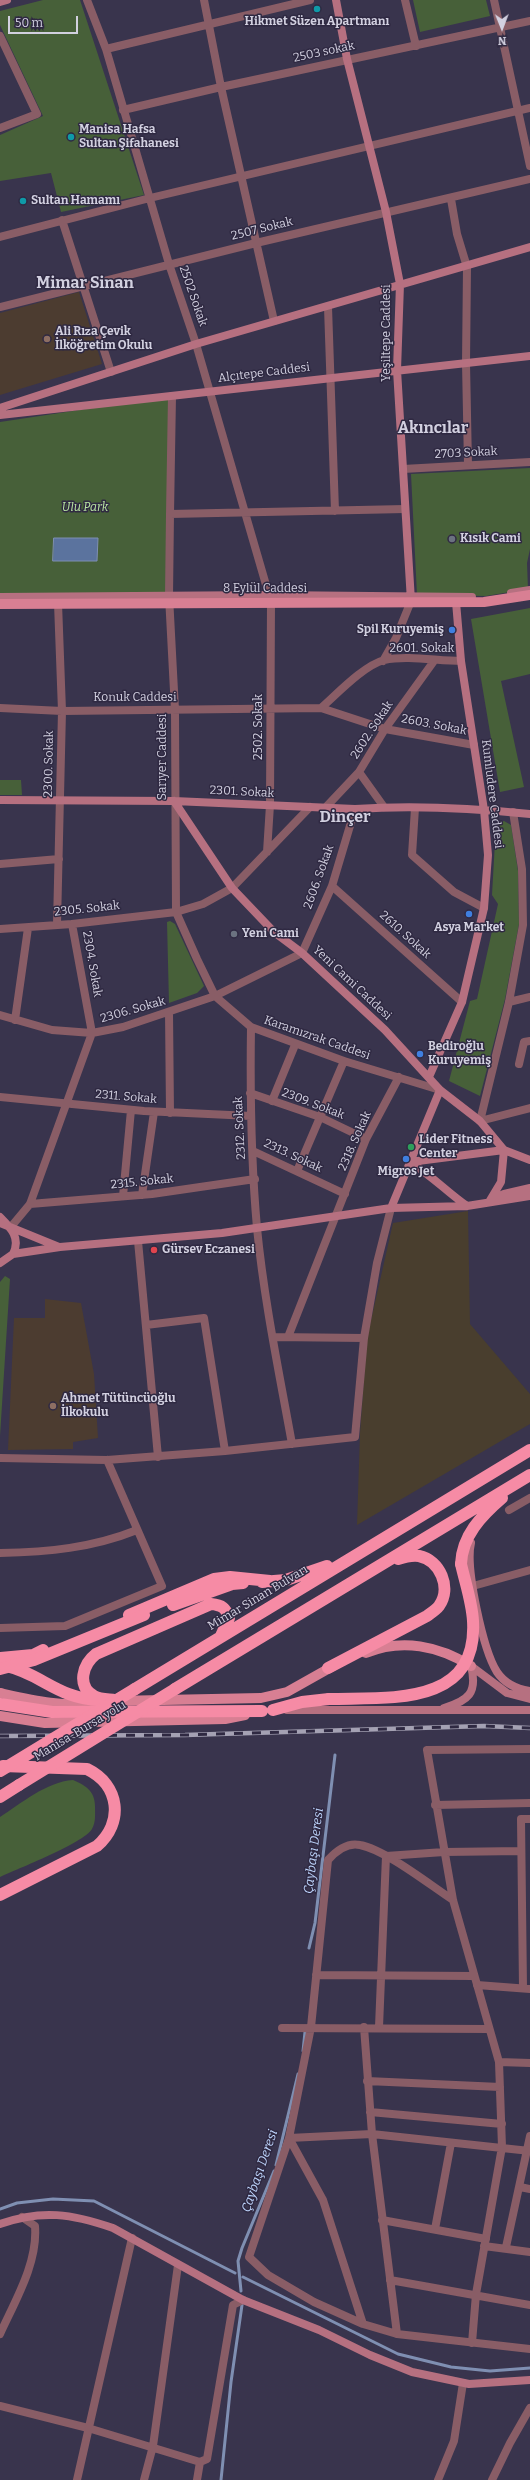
<!DOCTYPE html>
<html>
<head>
<meta charset="utf-8">
<style>
	body { margin:0 }
	#map { position:relative; width:530px; height:2480px; overflow:hidden; background:#39344d; font-family:Bitter,serif }
	canvas { display:block }
	.north { position:absolute; left:482px; top:8px; width:40px; height:40px; -webkit-text-stroke:3px #2f2942; paint-order:stroke; rotate:179deg; font-size:11px; font-weight:700; line-height:16px; text-align:center; color:#d2d0e0 }
	.north::after { content:''; display:block; margin:auto; width:14px; height:18px; background:#d2d0e0; clip-path:polygon(50% 0,100% 100%,50% 72%,0 100%) }
	.scale { position:absolute; left:8px; top:16px; width:70px; height:18px; box-sizing:border-box; border:2px solid #d2d0e0; border-top:0; padding-left:5px; font-size:12px; line-height:14px; white-space:nowrap; color:#d2d0e0; -webkit-text-stroke:3px #2f2942; paint-order:stroke }
</style>
</head>
<body>
<div id="map">
<canvas width="530" height="2480"></canvas>
<div class="north">N</div>
<div class="scale">50 m</div>
</div>
<script>
const ctx = document.querySelector('canvas').getContext('2d');
ctx.lineJoin = 'round';
function fill(path, color) {
  ctx.fillStyle = color;
  ctx.fill(path, 'evenodd');
}
function stroke(path, color, width, dash) {
  ctx.strokeStyle = color;
  ctx.lineWidth = width;
  ctx.lineCap = dash ? 'butt' : 'round';
  ctx.setLineDash(dash || []);
  ctx.stroke(path);
}
function drawText(font, color, halo, rows, align = 'center') {
  ctx.font = font + ' Bitter,serif';
  ctx.lineWidth = 3;
  ctx.setLineDash([]);
  ctx.textBaseline = 'middle';
  ctx.strokeStyle = halo;
  ctx.fillStyle = color;
  for (const [text, x, y, turn = 0] of rows) {
    ctx.save();
    ctx.translate(x, y);
    ctx.rotate((+turn || 0) * Math.PI / 180);
    ctx.textAlign = isNaN(turn) ? turn : align;
    if (halo) ctx.strokeText(text, 0, 0);
    ctx.fillText(text, 0, 0);
    ctx.restore();
  }
}
const commercial = new Path2D(`
	M468,1211L470,1324L530,1394V1424L357,1525L360,1433L367,1338L393,1223Z`);
const education = new Path2D(`
	M79,292L102,364L0,395V313Z
	M45,1299L81,1303L94,1374L98,1438L73,1442V1449L8,1450L14,1318H45Z`);
const green = new Path2D(`
	M43,0H80L144,195L61,212L51,173L0,181V135L43,116L0,25V11Z
	M413,0H486L490,16L420,32Z
	M172,396L168,594H0V422Z
	M530,468V549L527,563L528,589L486,596L417,595L411,474Z
	M530,608V674L501,681L524,787L500,792L471,619Z
	M0,780H21L22,795H0Z
	M504,821L511,825L518,871L519,924L505,999L480,1096L449,1081L470,1001L477,999L498,904L492,895L496,824Z
	M170,921L175,924L204,986L197,993L169,1003L167,922Z
	M5,1276L10,1279L0,1436V1282Z
	M73,1780C85,1785 95,1791 95,1806C95,1814 96,1822 92,1829C84,1843 17,1869 0,1877V1817C22,1803 46,1782 73,1780Z`);
const water = new Path2D(`
	M54,538H98L97,561H53Z`);
const stream = new Path2D(`
	M309,1948L315,1923L335,1755
	M303,2051L305,2032
	M276,2165L298,2074
	M0,2209L17,2203L53,2199L94,2201L235,2273
	M243,2277L398,2354L451,2367L490,2371L530,2368
	M241,2291L238,2261L242,2248L274,2171
	M221,2480L231,2382L242,2305`);
const street = new Path2D(`
	M87,0L106,49L169,264L196,344L271,602L270,805L267,852
	M204,0L221,87L274,321
	M405,0L416,46
	M494,0L530,166
	M0,36L37,114L0,128
	M106,49L310,0
	M123,110L221,87L530,21
	M451,199L457,234L467,267L466,363L468,465
	M62,220L111,372
	M0,237L150,198L530,108
	M0,307L256,243L530,179
	M328,307L335,511
	M403,469L530,462
	M405,509L170,514L169,596L175,710L176,912L197,959L215,996L251,1027L344,1061L440,1090
	M170,514L172,396
	M383,661L396,638L411,601
	M0,708L62,711L321,708L385,729L474,745
	M321,708C337,694 363,666 384,660C408,655 437,661 461,661
	M359,772L384,807
	M326,807L359,772L385,729L434,661
	M415,808L412,855L454,892L484,908
	M513,812L522,869L523,925L509,1002L480,1121L530,1108
	M0,864L59,859
	M332,886L462,1002
	M57,924L62,711L58,603
	M72,924L92,1033
	M0,929L72,924L176,912L203,904L232,888L310,807
	M509,1002L530,997
	M169,1012L170,1113
	M0,1015L52,1030L92,1033L123,1027L215,996L302,953L332,886L355,809
	M15,1020L28,928
	M251,1027C250,1094 251,1161 257,1228C264,1300 279,1372 292,1444
	M519,1064L524,1042L530,1041
	M250,1093L320,1117L366,1139
	M0,1097L144,1111L251,1116
	M272,1101L295,1045
	M253,1151L345,1194
	M297,1171L344,1061
	M142,1195L154,1112
	M123,1196L131,1110
	M30,1204L152,1194L255,1179
	M10,1228L30,1204L92,1033
	M138,1241L158,1457
	M146,1325L204,1318L225,1451
	M273,1337L364,1338
	M288,1337L366,1139L399,1077
	M0,1458L107,1460L225,1451L355,1437L364,1338L377,1263L391,1208
	M509,1510L530,1498
	M0,1553C48,1552 92,1548 137,1530
	M473,1586L530,1570
	M0,1628L65,1626L162,1586L107,1460
	M435,1805L530,1803
	M453,1900C430,1885 386,1850 360,1845C347,1842 336,1851 328,1860L311,2027L289,2138L249,2257L268,2275L314,2302L363,2324L397,2334L530,2349
	M316,1975L474,1976
	M477,1985L530,1989
	M523,1988L521,1819H530
	M364,2027L372,2134L397,2334
	M379,2027L386,1856L444,1852L521,1851
	M282,2028L489,2029
	M499,2062L530,2063
	M367,2081L500,2087
	M370,2112L502,2124
	M289,2138L372,2134L530,2151
	M289,2138L323,2200L363,2324
	M520,2187L530,2189
	M382,2220L486,2239
	M435,2229L451,2143
	M484,2246L530,2252
	M506,2247L530,2136
	M390,2280L530,2305
	M0,2334C15,2301 38,2263 35,2226L22,2217
	M472,2343L476,2294L502,2147L499,2062L453,1900L427,1750L530,1749
	M0,2406L88,2428L200,2462L207,2459L233,2305L243,2300
	M77,2480L132,2238
	M144,2480L153,2446L178,2265
	M197,2480L200,2462
	M438,2480L454,2441L463,2383
	M492,2480L510,2443L530,2408`);
const secondary = new Path2D(`
	M336,0L347,59L386,212L400,284L397,370L411,601
	M0,2L7,0
	M0,408L196,344L530,247
	M0,415L530,356
	M511,593L530,590
	M0,597L269,595L472,597
	M0,800L174,801L355,809C413,805 472,808 530,814
	M174,801L232,888L274,932L302,953L385,1030L440,1090L480,1121L504,1150L530,1160
	M429,1077L462,1002L484,908L488,855L484,810L461,661L456,602
	M410,1162L504,1150
	M410,1162C431,1175 447,1192 467,1206
	M495,1198L504,1194L530,1188
	M489,1202L501,1182L504,1150
	M391,1208L440,1090
	M0,1217C11,1228 21,1238 13,1254L0,1263
	M0,1223L59,1247
	M13,1254L60,1247L222,1233L391,1208L467,1206L530,1196
	M471,1543C465,1567 483,1650 497,1672C505,1684 516,1689 530,1691
	M471,1666L507,1693L530,1699
	M444,1708C468,1701 478,1693 471,1666
	M287,1710H530
	M0,2224C42,2209 72,2214 113,2228L243,2300L319,2330L370,2355L412,2372L469,2384L530,2380`);
const primary = new Path2D(`
	M0,604L484,602L530,595
	M366,1653C402,1638 439,1646 471,1666
	M0,1693C36,1701 61,1707 99,1703
	M114,1701L261,1698L287,1692L335,1665
	M0,1716L45,1723L225,1719L245,1715`);
const highway = new Path2D(`
	M461,1564C462,1536 481,1516 502,1498
	M262,1582L286,1580L327,1566
	M173,1605L232,1584L243,1583
	M129,1615L214,1579L230,1577L270,1581
	M0,1658L33,1655L43,1650
	M6,1666C42,1674 58,1699 100,1700
	M328,1668L427,1616C431,1613 436,1610 439,1606C452,1588 440,1560 419,1556C412,1555 404,1557 398,1559
	M135,1689L530,1450
	M175,1689L530,1475
	M119,1701C112,1699 100,1700 94,1696C76,1686 83,1664 96,1654L211,1604C222,1605 226,1608 229,1618L221,1636
	M0,1704L52,1712L262,1711
	M273,1710L302,1702L329,1699
	M0,1797L19,1785
	M0,1895L97,1846C124,1823 120,1785 87,1769L3,1766`);
const rail = new Path2D(`
	M0,1736L185,1735L484,1726L530,1728`);
const highwayBridge = new Path2D(`
	M0,1669L34,1660L144,1615
	M329,1699C387,1697 478,1708 473,1621C472,1602 465,1582 461,1564
	M0,1771L135,1689
	M19,1785L175,1689`);
const markers = [
	[317,9,4,"#0f9aa8"],
	[71,137,4,"#0f9aa8"],
	[23,201,4,"#0f9aa8"],
	[47,339,4,"#8d6e63"],
	[452,539,4,"#6b7280"],
	[452,630,4,"#3f7fe0"],
	[469,914,4,"#3f7fe0"],
	[234,934,4,"#6b7280"],
	[420,1054,4,"#3f7fe0"],
	[411,1147,4,"#2e9e5b"],
	[406,1159,4,"#3f7fe0"],
	[154,1250,4,"#e0444e"],
	[53,1406,4,"#8d6e63"]
];
const poiNames = [
	["Hikmet Süzen Apartmanı",317,22,"center"],
	["Manisa Hafsa",79,130],
	["Sultan Şifahanesi",79,144],
	["Sultan Hamamı",31,201],
	["Ali Rıza Çevik",55,332],
	["İlköğretim Okulu",55,346],
	["Kısık Cami",460,539],
	["Spil Kuruyemiş",444,630,"right"],
	["Asya Market",469,928,"center"],
	["Yeni Cami",242,934],
	["Bediroğlu",428,1047],
	["Kuruyemiş",428,1061],
	["Lider Fitness",419,1140],
	["Center",419,1154],
	["Migros Jet",406,1172,"center"],
	["Gürsev Eczanesi",162,1250],
	["Ahmet Tütüncüoğlu",61,1399],
	["İlkokulu",61,1413]
];
const streetNames = [
	["2503 sokak",324,52,-12],
	["2507 Sokak",262,229,-14],
	["2502 Sokak",193,296,71],
	["Yeşiltepe Caddesi",387,333,-90],
	["Alçıtepe Caddesi",264,373,-7],
	["2703 Sokak",466,453,-3],
	["8 Eylül Caddesi",265,589],
	["2601. Sokak",422,649],
	["Konuk Caddesi",135,698],
	["2603. Sokak",434,725,11],
	["2502. Sokak",259,727,-90],
	["2602. Sokak",372,730,-57],
	["Sarıyer Caddesi",163,757,-90],
	["2300. Sokak",49,764,-89],
	["2301. Sokak",242,792,3],
	["Kumludere Caddesi",492,794,83],
	["2606. Sokak",319,877,-70],
	["2305. Sokak",87,909,-6],
	["2610. Sokak",405,935,42],
	["2304. Sokak",92,964,80],
	["Yeni Cami Caddesi",352,983,43],
	["2306. Sokak",133,1010,-16],
	["Karamızrak Caddesi",317,1038,19],
	["2311. Sokak",126,1097,5],
	["2309. Sokak",313,1104,21],
	["2312. Sokak",240,1128,-93],
	["2318. Sokak",355,1141,-66],
	["2313. Sokak",293,1156,25],
	["2315. Sokak",142,1182,-6],
	["Mimar Sinan Bulvarı",258,1598,-31],
	["Manisa-Bursa yolu",80,1731,-31]
];
const parkNames = [
	["Ulu Park",85,508]
];
const waterNames = [
	["Çaybaşı Deresi",314,1851,-83],
	["Çaybaşı Deresi",260,2171,-71]
];
const districtNames = [
	["Mimar Sinan",85,284],
	["Akıncılar",433,429],
	["Dinçer",345,818]
];
fill(commercial, '#493e2e');
fill(education, '#4c3c30');
fill(green, '#476039');
fill(water, '#5b739e');
stroke(water, '#7f8fb2', 1);
stroke(stream, '#7f8fb2', 3);
stroke(street, '#895d66', 8);
stroke(secondary, '#b67080', 8);
stroke(primary, '#d87f93', 10);
stroke(highway, '#f68ba5', 12);
stroke(rail, '#a4a1b3', 4.5);
stroke(rail, '#2f2942', 3, [9]);
stroke(highwayBridge, '#f68ba5', 12);
for (const [x, y, r, color] of markers) {
  const dot = new Path2D();
  dot.arc(x, y, r, 0, 2 * Math.PI);
  ctx.fillStyle = color;
  ctx.fill(dot);
  stroke(dot, '#2f2942', 1.5);
}
drawText('bold 12px', '#d2d0e0', '#2f2942', poiNames, 'left');
drawText('12px', '#d2d0e0', '#2f2942', streetNames);
drawText('italic 12px', '#bbe7a3', '#2f2942', parkNames);
drawText('italic 13px', '#bfd6fe', '#2f2942', waterNames);
drawText('bold 16px', '#d2d0e0', '#2f2942', districtNames);
</script>
</body>
</html>
